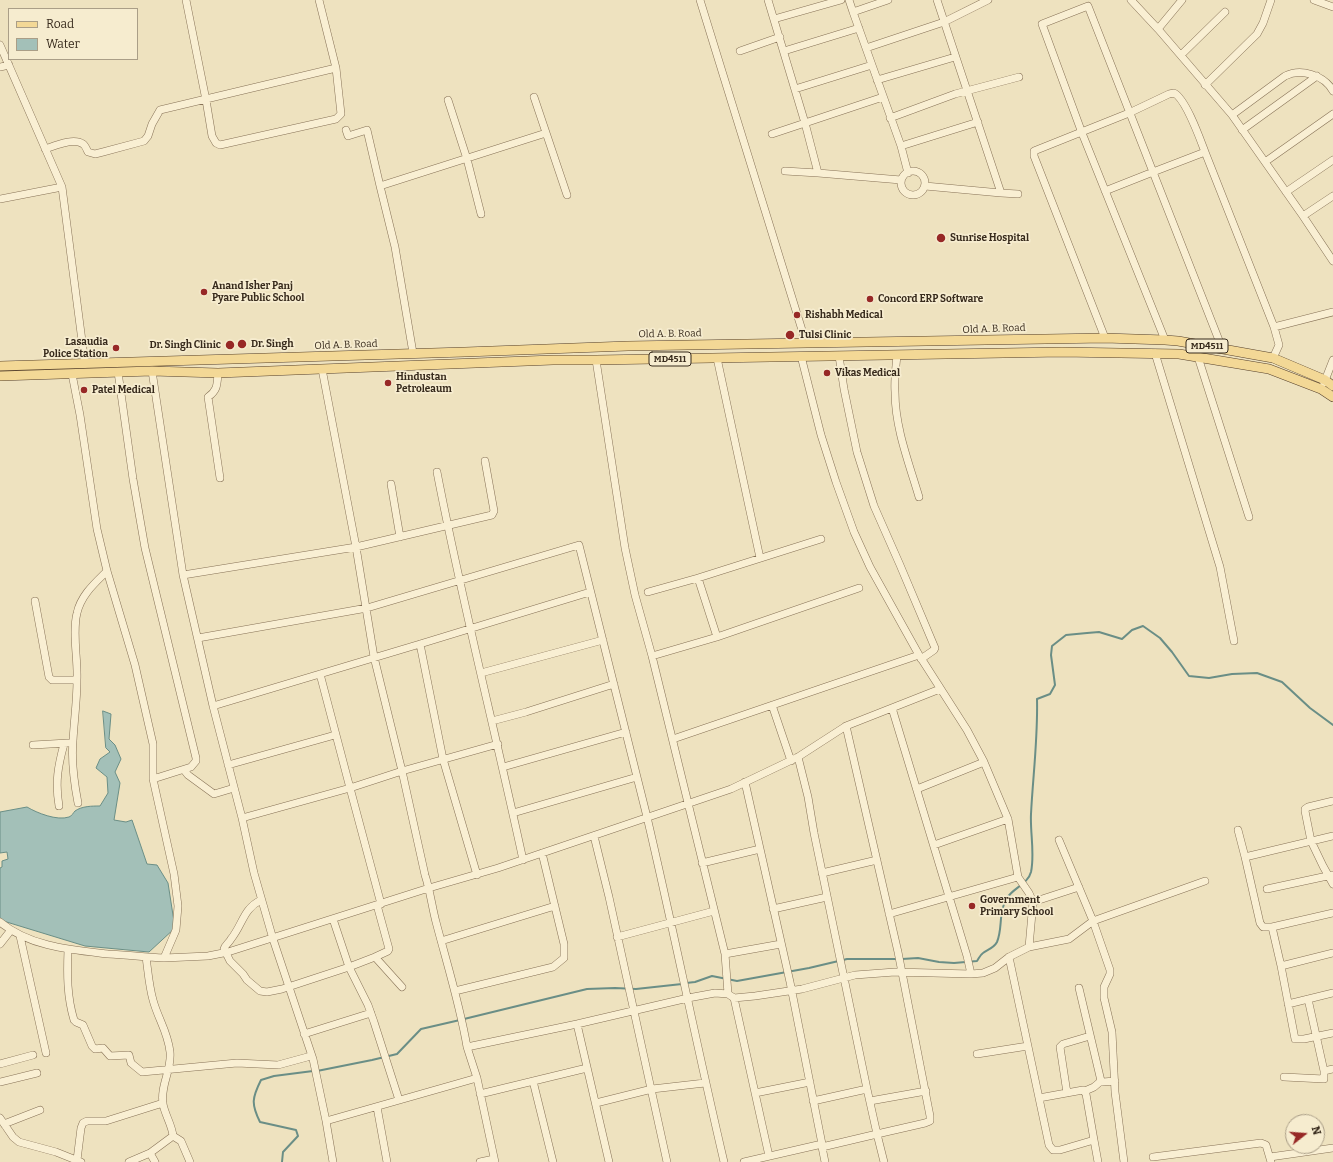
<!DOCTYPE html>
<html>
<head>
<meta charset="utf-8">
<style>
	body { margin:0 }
	#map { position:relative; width:1333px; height:1162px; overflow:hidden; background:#eee2bf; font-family:Bitter,serif }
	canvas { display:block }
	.legend { position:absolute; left:8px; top:8px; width:130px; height:52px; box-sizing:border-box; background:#f6eccf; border:1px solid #aa9e87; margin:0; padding:5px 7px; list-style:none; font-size:12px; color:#372a1c }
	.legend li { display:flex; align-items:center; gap:8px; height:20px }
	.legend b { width:20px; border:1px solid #aa9e87 }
	.north { position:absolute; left:1285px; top:1114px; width:40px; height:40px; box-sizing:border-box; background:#f6eccf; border:1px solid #aa9e87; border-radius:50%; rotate:73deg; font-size:11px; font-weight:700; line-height:16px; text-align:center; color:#372a1c }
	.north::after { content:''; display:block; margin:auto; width:14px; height:18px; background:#972826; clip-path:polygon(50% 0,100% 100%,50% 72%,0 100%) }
</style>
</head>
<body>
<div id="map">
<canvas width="1333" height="1162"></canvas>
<ul class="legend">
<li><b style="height:5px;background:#f3d896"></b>Road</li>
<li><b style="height:11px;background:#a3c0b8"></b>Water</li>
</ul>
<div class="north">N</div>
</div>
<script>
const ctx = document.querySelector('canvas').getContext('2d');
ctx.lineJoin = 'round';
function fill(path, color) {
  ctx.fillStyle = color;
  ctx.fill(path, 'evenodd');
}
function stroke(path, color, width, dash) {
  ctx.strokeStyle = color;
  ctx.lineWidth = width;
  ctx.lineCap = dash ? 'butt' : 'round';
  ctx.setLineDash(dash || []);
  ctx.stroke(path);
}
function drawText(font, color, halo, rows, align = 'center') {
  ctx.font = font + ' Bitter,serif';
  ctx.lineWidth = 3.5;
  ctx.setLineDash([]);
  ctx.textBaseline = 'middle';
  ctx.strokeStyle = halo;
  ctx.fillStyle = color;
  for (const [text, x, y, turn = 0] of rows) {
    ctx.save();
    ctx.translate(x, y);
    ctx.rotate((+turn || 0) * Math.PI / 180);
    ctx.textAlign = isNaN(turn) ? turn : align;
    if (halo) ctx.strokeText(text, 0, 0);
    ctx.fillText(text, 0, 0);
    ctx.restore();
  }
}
const water = new Path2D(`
	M103,711L111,714L109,739L115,745L121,759L115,772L120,783L114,820L126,822L132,820L147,864L157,865L168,883L175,928L149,952L85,946L0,920V868L2,867V861L8,859L7,852L0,853V812L27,807C37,813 57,821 69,817C72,816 73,813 75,811C82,806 92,806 100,806L108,793L107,777L96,768L100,759L110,752L106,748Z`);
const stream = new Path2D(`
	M902,959L918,958L939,962L954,963L977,961C979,958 980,955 983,953C987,950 994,948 997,942C1003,928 998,912 1007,898C1013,888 1028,884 1031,872C1035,853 1030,833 1031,814C1033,775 1038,738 1037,699L1050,694L1055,685L1051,655L1052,646L1066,635L1087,633L1099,632L1122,639L1132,630L1143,626L1160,638L1172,652L1189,676L1209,678L1232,674L1257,673L1282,682L1310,708L1333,725
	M686,983L695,982L712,976L737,981L809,968L847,959H898
	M464,1019L587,989L615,988L636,989L682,984
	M317,1071L372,1060L397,1054L421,1029L460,1020
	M282,1162L283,1152L298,1136L296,1130L260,1122C251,1104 252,1098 261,1080L274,1076L313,1071`);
const minor = new Path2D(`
	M186,0L206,100L212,136L216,143L220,145L336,119L341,114L336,68L319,0
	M700,0L806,343
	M768,0L805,123L818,173L901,180
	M849,0L853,12
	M888,0L853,12L901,146L908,173
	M1131,0L1158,29L1232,115L1303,216L1333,261
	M1314,0L1333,7
	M774,19L841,0
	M1158,29L1182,0
	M0,45L62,187L85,364
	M866,48L944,22L988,0
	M740,51L780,37
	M784,51L859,28
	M1181,55L1225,12
	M0,67L9,65
	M877,80L955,57
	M1205,85L1257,34L1263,23L1271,0
	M795,89L872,65
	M534,97L567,195
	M448,100L467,159L481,214
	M1232,115L1285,76C1301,68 1324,75 1333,91
	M890,118L955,94L1019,77
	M346,130L348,136L367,130L380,186L395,247L413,353
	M1242,130L1317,76
	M772,134L883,97
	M901,146L978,122
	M45,149C54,146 74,137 83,144C85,145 87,150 88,152L95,154L103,152L144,141L148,136L152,124L160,110L336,68
	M1265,162L1333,114
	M785,171L818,173
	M901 183a12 12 0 1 1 24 0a12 12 0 1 1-24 0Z
	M380,186L546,133
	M925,186L1001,193L937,0
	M1105,191L1153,172L1222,348
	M1286,192L1333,160
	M1001,193L1018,194
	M0,199L62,187
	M1303,216L1333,196
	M1274,327L1333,312
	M1105,338L1034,156V151L1129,113L1169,94L1174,93C1186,99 1200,139 1205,152
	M1165,340L1082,133L1042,24L1088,6L1153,172L1205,152L1274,327L1279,345L1273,358
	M1155,353L1220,567L1234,641
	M897,355C896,367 894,380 895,392C895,428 909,463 919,497
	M839,356L844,389L857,452L874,506L900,565L935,648L934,650L921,659
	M1198,357L1249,517
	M717,358L760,558
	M596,360L625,548L635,595L652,656L717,637L698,578L648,592
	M322,369L356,547L374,657L402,771L425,875C430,890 432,907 436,922C447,964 460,1005 467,1047L577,1024L688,998L715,993L728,994L734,998L755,996L802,989L855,975L895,972L971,974L983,973L995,968L1009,957L1029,947L1033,902L1029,893L1018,877L1008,819L984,762L967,730L919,655L870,567L854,532L836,482L821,435L801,356
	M152,371L183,575L213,706L242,818L254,873L273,939L313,1059L326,1121L477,1078L467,1047
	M218,373C217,384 218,390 208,397L220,478
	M72,374L80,415L97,529L107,571L135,665L153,744V779
	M1324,383L1333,360
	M437,472C462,602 495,730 523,860
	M391,484L400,537
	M183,575L356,547L492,515L494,511L485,461
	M698,578L821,539
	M35,601L49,677L52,680H77
	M717,637L859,588
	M198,638L367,608L579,545C601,636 625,726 647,817C674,932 697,1047 724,1162
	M420,644L443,759L477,875
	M652,656L725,954L781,944
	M481,673L603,640
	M320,674L350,788L402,771L498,744
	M772,705L791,761
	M213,706L420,644L590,592
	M892,708L967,956L971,974
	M492,721L526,712L614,684
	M846,726L898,952L930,1116V1121L925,1123L877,1134L867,1089
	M673,739L919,655
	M33,745L68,743
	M798,757L808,797L814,833L867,1089L813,1101
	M228,765L335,735
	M503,767L626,732
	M184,770L188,775L214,794L234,788
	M917,789L984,762
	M1333,801L1308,807L1305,809V811L1311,841L1323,866L1333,884
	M78,803C74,782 71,762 73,741C74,721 77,701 77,680C78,659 72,633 77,613C81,595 95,583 107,571
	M59,806C55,782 58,766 64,744
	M513,813L637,777
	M242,818L350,788L381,904
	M1238,830L1245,857
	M594,836L609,897L667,1162
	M1333,836L1245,857L1260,923L1263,927H1272L1333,913
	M1059,840L1093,921L1110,970V974L1104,987V998L1112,1032L1115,1092L1124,1162
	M934,845L1008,819
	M702,863L760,849
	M822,873L877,860
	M1267,889L1332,875
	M261,900C243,909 243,924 231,939C229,943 225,945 224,949L230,961L243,974L247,980L260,991L267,992L282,989L349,967L333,919
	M1033,902L1079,887
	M377,905L389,949L388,951L375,957L349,967L368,1005L374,1022L399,1100
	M773,909L827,897
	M889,914L1018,877
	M0,922C30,947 72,950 108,954C127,955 145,957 164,958L176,930L178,906L174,874L153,779L191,767L196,761V758L145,548L133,479L118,372
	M1272,927L1281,966L1333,953
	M20,936L46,1053
	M617,937L714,911
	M441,941L555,906
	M0,944L11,930
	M1029,947L1069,939L1093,921L1205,881
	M68,950C67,974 67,997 74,1020L76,1022L83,1025L92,1046L95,1049L103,1048L110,1056L129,1055L131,1063L142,1072L237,1063L278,1065L311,1056
	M725,954L728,994
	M375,957L402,987
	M1009,957L1049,1145L1053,1150H1060L1094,1140L1098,1162
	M164,958L208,956L228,952L429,888L498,868L731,789L798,757L846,726L940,689
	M1281,966L1295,1039H1304L1333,1033
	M1079,988L1101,1081L1103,1082L1115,1081
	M455,991L553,967L564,958V944L542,853
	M734,998L769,1156
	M1308,999L1324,1071L1333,1069
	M1288,1004L1333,993
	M577,1024L609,1162
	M304,1034L371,1013
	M977,1054L1028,1046
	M0,1064L33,1055
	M1284,1077L1324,1079V1071
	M477,1078L495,1162
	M533,1081L553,1162
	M0,1082L37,1073
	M1085,1091L1094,1087L1101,1081
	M755,1093L810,1082
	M1067,1093L1060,1047L1063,1044L1090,1036
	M480,1094L587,1068
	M1039,1098L1083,1090L1086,1094L1094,1140
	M870,1101L926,1091
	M596,1103L652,1089L705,1083
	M377,1107L387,1162
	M0,1118L13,1137L19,1142L56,1152L81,1162
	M326,1121L333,1162
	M4,1124L40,1110
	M173,1136L181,1141L190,1162
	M150,1153L155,1162
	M1153,1157L1261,1143L1266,1145L1271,1162
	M1270,1157L1333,1148
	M77,1160L81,1128L83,1123L87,1121H106L163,1103
	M129,1162L150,1153L173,1136C172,1125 165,1115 163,1104C160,1085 172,1070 170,1052C168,1032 158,1019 153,1000C149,986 148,971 146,957
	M480,1162L494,1159
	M744,1162L822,1144L790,982L745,782
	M825,1162L822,1147L877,1134L884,1162`);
const major = new Path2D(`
	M0,366L465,352L628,346L1105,338L1165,340L1178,341L1273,358L1325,380L1333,386
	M0,376L152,371L218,373L553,360H596L1062,352L1179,354L1269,369L1321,389L1333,397`);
const markers = [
	[941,238,5,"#972826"],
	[204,292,4,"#972826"],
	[870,299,4,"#972826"],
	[797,315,4,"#972826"],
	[790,335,5,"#972826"],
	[242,344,5,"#972826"],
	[230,345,5,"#972826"],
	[116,348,4,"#972826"],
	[827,373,4,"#972826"],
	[388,383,4,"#972826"],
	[84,390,4,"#972826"],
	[972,906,4,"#972826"]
];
const shields = [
	[1207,346,42],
	[670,359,42]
];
const shieldNames = [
	["MD4511",1207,346],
	["MD4511",670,359]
];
const poiNames = [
	["Sunrise Hospital",950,238],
	["Anand Isher Panj",212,286],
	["Pyare Public School",212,298],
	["Concord ERP Software",878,299],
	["Rishabh Medical",805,315],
	["Tulsi Clinic",799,335],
	["Lasaudia",108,342,"right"],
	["Police Station",108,354,"right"],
	["Dr. Singh",251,344],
	["Dr. Singh Clinic",221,345,"right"],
	["Vikas Medical",835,373],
	["Hindustan",396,377],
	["Petroleaum",396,389],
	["Patel Medical",92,390],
	["Government",980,900],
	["Primary School",980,912]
];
const streetNames = [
	["Old A. B. Road",994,329,-2],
	["Old A. B. Road",670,334,-1],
	["Old A. B. Road",346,345,-2]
];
fill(water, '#a3c0b8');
stroke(water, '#6a8e86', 1);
stroke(stream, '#6a8e86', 2);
stroke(minor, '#877257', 8);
stroke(major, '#55402c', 10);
stroke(minor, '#f9efd3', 7);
stroke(major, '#f3d896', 9);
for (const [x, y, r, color] of markers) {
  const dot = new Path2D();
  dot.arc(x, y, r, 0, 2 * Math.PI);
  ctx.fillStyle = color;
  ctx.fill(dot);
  stroke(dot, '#f6eccf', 1.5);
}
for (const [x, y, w] of shields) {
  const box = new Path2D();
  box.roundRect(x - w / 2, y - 7, w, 14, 3);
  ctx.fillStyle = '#f6eccf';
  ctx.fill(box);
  stroke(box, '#372a1c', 1);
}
drawText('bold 9px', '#372a1c', null, shieldNames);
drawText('bold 10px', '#372a1c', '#f6eccf', poiNames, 'left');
drawText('10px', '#372a1c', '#f6eccf', streetNames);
</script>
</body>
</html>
